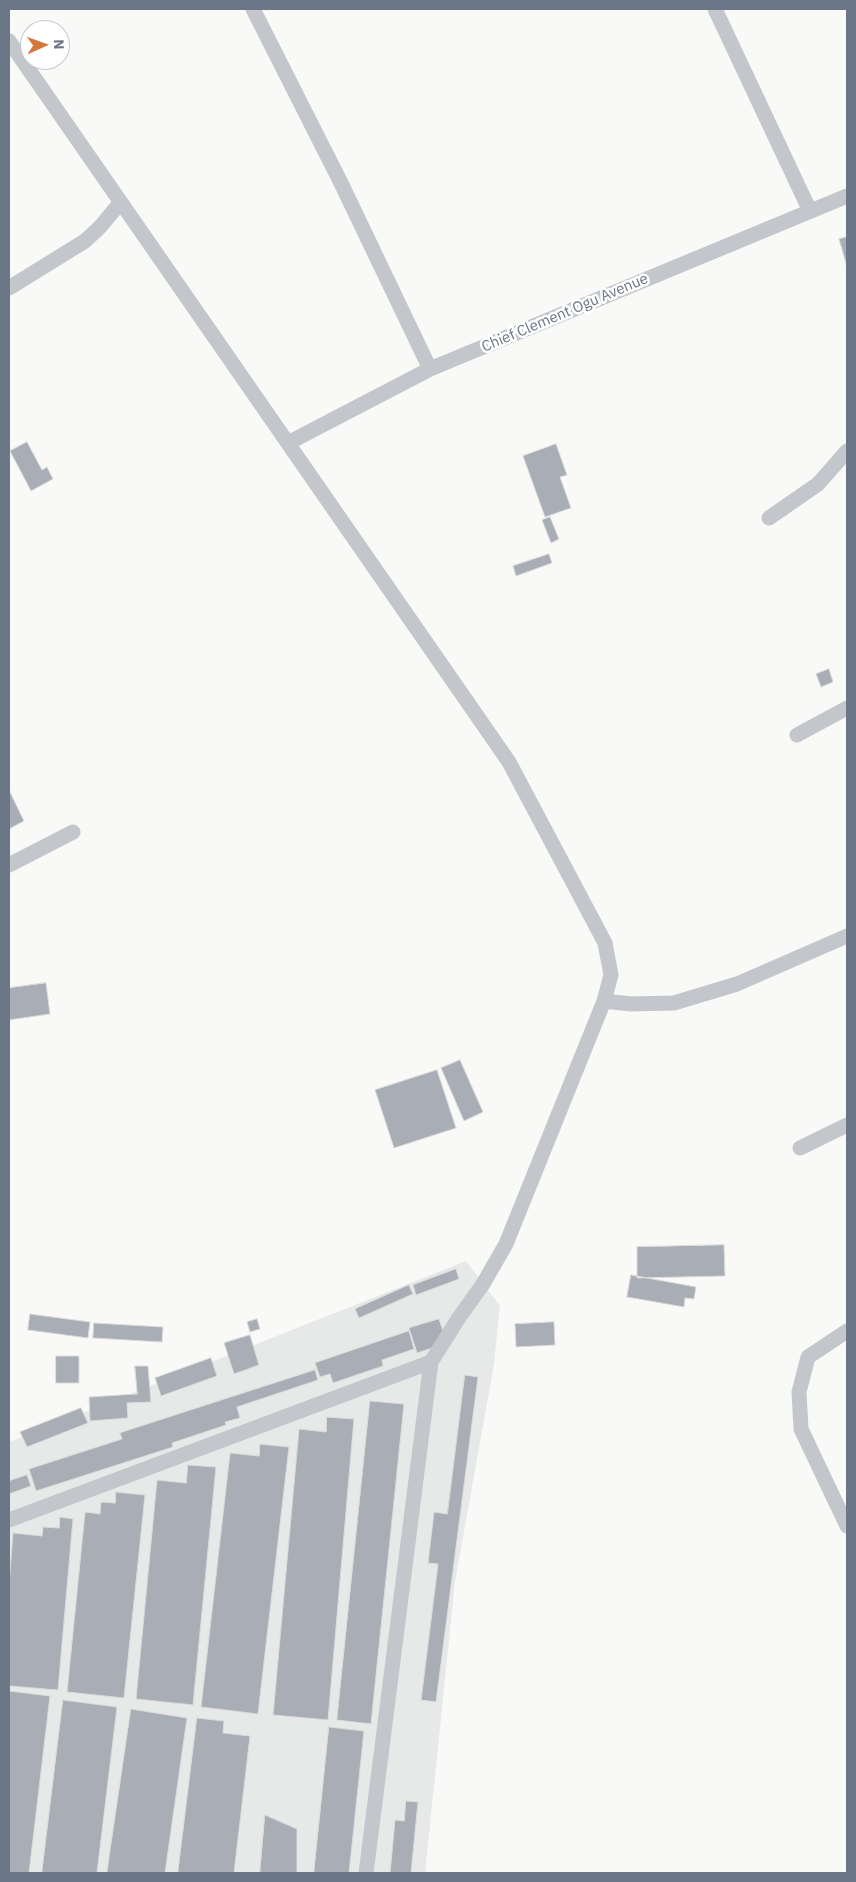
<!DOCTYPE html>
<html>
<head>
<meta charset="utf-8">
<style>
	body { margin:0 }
	#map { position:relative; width:856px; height:1882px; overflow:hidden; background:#f9f9f8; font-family:"IBM Plex Sans",sans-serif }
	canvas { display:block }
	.frame { position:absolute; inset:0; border:10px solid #6b7686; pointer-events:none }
	.north { position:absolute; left:20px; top:20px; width:50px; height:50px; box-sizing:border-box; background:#fff; border:1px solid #c4c8cf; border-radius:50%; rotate:88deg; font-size:14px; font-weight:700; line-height:20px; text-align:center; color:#6b7686 }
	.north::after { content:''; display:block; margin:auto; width:18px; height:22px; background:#d5763c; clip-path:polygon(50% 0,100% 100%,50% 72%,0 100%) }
</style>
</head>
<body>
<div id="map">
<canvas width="856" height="1882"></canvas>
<div class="frame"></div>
<div class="north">N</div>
</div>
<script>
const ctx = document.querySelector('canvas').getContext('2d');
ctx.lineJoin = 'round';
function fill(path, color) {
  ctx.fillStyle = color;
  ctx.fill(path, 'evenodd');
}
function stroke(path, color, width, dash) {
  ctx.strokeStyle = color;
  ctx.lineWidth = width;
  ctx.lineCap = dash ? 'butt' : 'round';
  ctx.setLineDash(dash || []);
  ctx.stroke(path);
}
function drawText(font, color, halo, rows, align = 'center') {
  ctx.font = font + ' "IBM Plex Sans",sans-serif';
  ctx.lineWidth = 5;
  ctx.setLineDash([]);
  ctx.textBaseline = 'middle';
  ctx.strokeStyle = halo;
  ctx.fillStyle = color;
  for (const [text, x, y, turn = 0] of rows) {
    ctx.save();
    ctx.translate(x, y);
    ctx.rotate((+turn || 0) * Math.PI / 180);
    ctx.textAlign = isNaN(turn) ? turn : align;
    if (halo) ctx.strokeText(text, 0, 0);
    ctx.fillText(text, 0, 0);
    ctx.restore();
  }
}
const built = new Path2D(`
	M466,1261L500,1306L494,1364L455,1582L425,1873H9V1442Z`);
const building = new Path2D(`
	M847,237V267L839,239Z
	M27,442L42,470L47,467L53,479L31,491L10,451Z
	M556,444L567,475L560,477L571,508L545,517L523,456Z
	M550,517L559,539L551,543L542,520Z
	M549,554L552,563L516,576L513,566Z
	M829,669L833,682L821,687L816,674Z
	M9,790L24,821L9,829Z
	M46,983L50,1014L9,1020V988Z
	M460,1060L483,1112L464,1121L441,1068Z
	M437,1070L456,1128L394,1148L375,1090Z
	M724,1245L725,1276L637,1278V1247Z
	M456,1269L459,1279L416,1295L413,1285Z
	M631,1275L696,1287L694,1299L685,1298L684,1307L627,1297Z
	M409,1285L413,1294L359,1318L355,1309Z
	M30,1314L90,1322L88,1338L28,1330Z
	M257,1319L260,1329L250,1332L247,1322Z
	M439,1319L447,1343L417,1353L409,1328Z
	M554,1322L555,1345L516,1347L515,1324Z
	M94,1323L163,1327L162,1342L93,1338Z
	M409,1331L414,1349L382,1360L383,1366L333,1383L330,1374L320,1377L315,1363Z
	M250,1335L259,1365L234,1374L224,1343Z
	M56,1356H79V1383H56Z
	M211,1358L217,1376L161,1396L155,1378Z
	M135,1366H148L151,1402L127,1403L128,1418L90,1421L89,1397L137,1394Z
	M315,1370L318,1380L237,1407L240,1418L225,1422L226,1425L172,1443L173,1447L36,1491L29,1469L122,1439L120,1433Z
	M465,1375L478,1377L436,1702L421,1700L438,1564L428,1563L434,1512L447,1514Z
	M370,1401L404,1404L371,1724L337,1720Z
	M81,1408L88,1423L27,1447L20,1432Z
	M327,1417L354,1419L328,1720L273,1715L299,1429L326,1432Z
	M260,1444L289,1447L258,1714L201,1707L230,1453L259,1456Z
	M188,1465L216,1467L193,1705L136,1699L157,1480L186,1483Z
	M27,1475L31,1486L9,1494V1481Z
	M116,1492L145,1495L124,1698L67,1692L85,1512L100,1514L101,1502L115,1503Z
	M60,1517L73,1519L58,1690L9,1686V1585L13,1533L42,1536L43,1527L59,1528Z
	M9,1691L50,1696L29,1873H9Z
	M63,1700L117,1707L97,1873H42Z
	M131,1709L187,1718L165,1873H107Z
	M197,1718L224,1721L223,1733L250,1736L234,1873H178Z
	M329,1727L364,1731L349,1873H314Z
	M406,1801L418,1802L411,1873H390L395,1820L404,1821Z
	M265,1815L297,1829V1873H260Z`);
const street = new Path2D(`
	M253,9L341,183L430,369
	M715,9L810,211
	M9,41L509,762L605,943L611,975L604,1001L506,1244L483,1284L458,1319L431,1362
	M9,288L85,241L100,227L120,203
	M288,443L430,369L847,196
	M769,518L818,484L847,451
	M797,735L847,708
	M9,865L73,832
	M604,1001L631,1004L674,1003L737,984L847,936
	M800,1148L847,1125
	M847,1331L808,1357L799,1392L801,1429L847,1526
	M9,1520L431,1362L366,1873`);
const streetNames = [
	["Chief Clement Ogu Avenue",565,313,-23]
];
fill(built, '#e7e8e8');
fill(building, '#a9aeb6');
stroke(building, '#dbdbda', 1);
stroke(street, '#c3c6ca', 15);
drawText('15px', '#6b7686', '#fff', streetNames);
</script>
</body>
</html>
